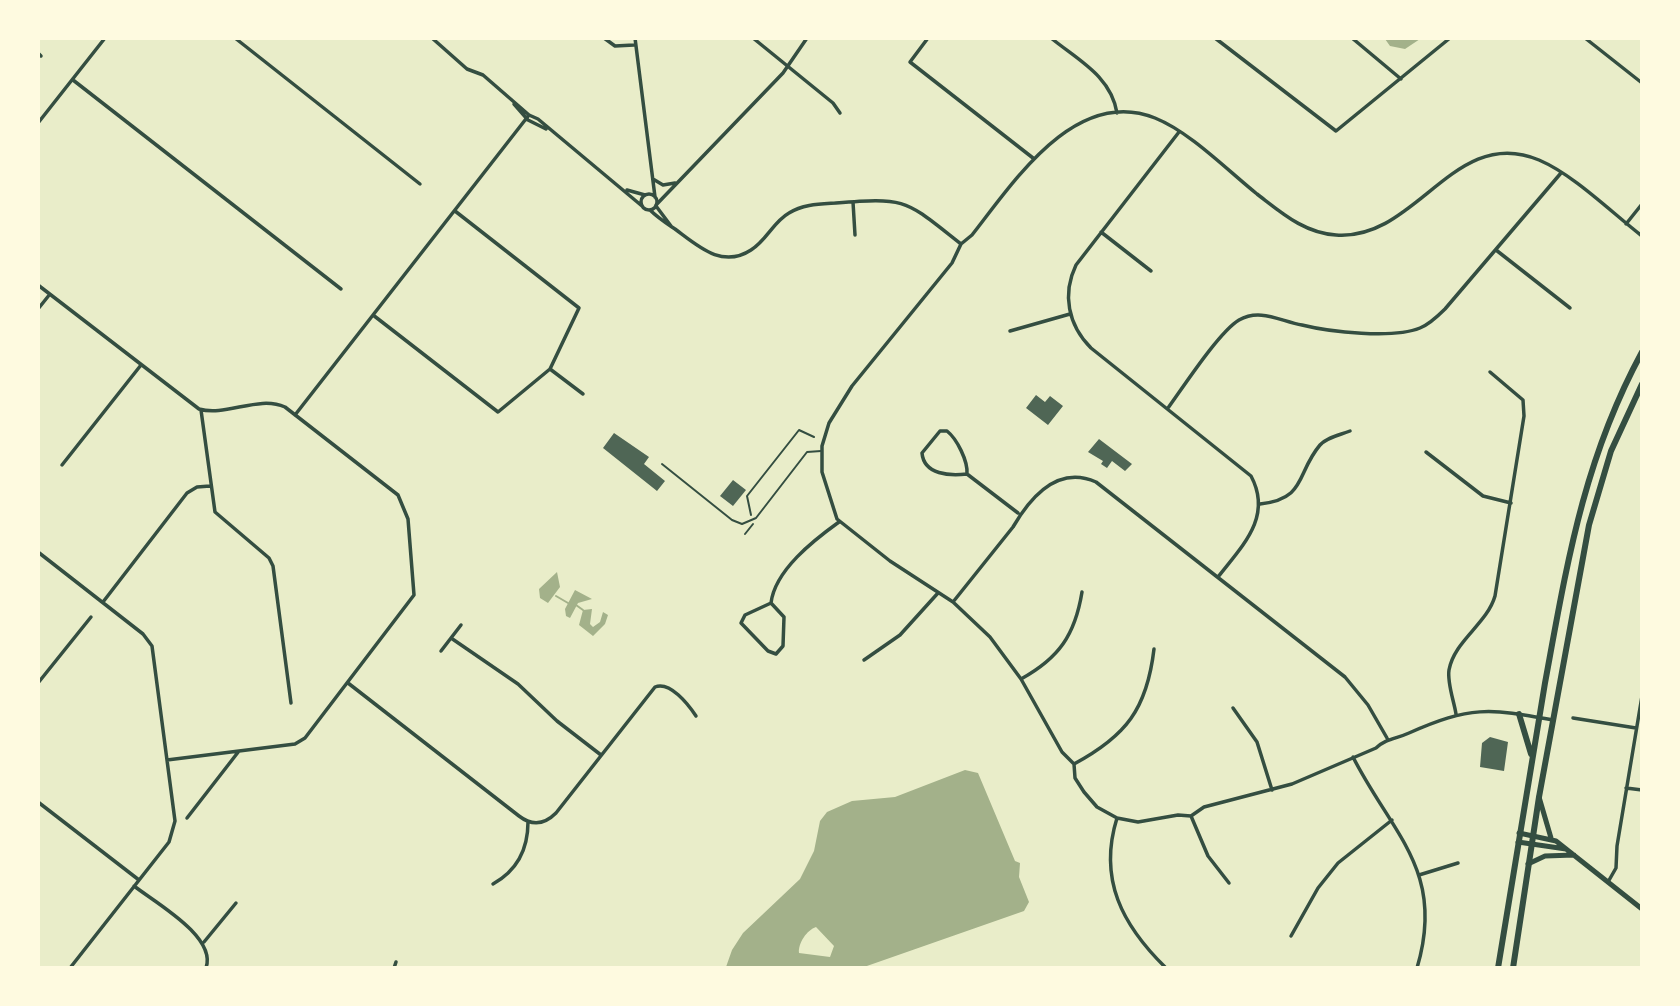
<!DOCTYPE html>
<html>
<head>
<meta charset="utf-8">
<style>
	body { margin:0 }
	#map { position:relative; width:1680px; height:1006px; overflow:hidden; background:#e9edc9; font-family:"Titillium Web",sans-serif }
	canvas { display:block }
	.frame { position:absolute; inset:0; border:40px solid #fefae0; pointer-events:none }
</style>
</head>
<body>
<div id="map">
<canvas width="1680" height="1006"></canvas>
<div class="frame"></div>
</div>
<script>
const ctx = document.querySelector('canvas').getContext('2d');
ctx.lineJoin = 'round';
function fill(path, color) {
  ctx.fillStyle = color;
  ctx.fill(path, 'evenodd');
}
function stroke(path, color, width, dash) {
  ctx.strokeStyle = color;
  ctx.lineWidth = width;
  ctx.lineCap = dash ? 'butt' : 'round';
  ctx.setLineDash(dash || []);
  ctx.stroke(path);
}
const water = new Path2D(`
	M1385,39H1420L1405,49L1390,46Z
	M557,572L560,587L548,603L540,598L539,589Z
	M575,590L592,599L578,603L570,618L566,616L565,609Z
	M592,609L590,624L593,627L600,622L603,612L608,615L605,624L593,636L579,625L583,610Z
	M965,770L978,773L1015,861L1020,863L1019,877L1029,902L1024,911L864,967H726L732,950L743,933L800,879L814,851L820,821L827,812L852,801L895,797ZM816,927L834,946L830,957L799,953C798,943 807,930 816,927Z`);
const stream = new Path2D(`
	M556,596L568,603
	M576,605L583,610`);
const building = new Path2D(`
	M1036,395L1045,402L1050,396L1063,406L1048,425L1026,408Z
	M614,433L649,457L644,464L665,481L657,491L603,448Z
	M1099,439L1132,464L1125,471L1112,461L1107,468L1101,464L1103,461L1088,452Z
	M733,480L746,490L733,506L720,496Z
	M1490,737L1508,742L1504,771L1480,767L1482,743Z`);
const path = new Path2D(`
	M751,515L747,496L799,430L814,437
	M745,534L753,524`);
const service = new Path2D(`
	M662,464L732,520L742,524L756,518L807,452L821,451`);
const minor = new Path2D(`
	M235,38L420,184
	M432,38L467,69L483,75L529,115L538,119L642,206
	M604,38L615,46L634,45
	M635,38L655,197
	M753,38L833,103L840,113
	M928,38L910,62L1033,158
	M1051,38C1078,60 1111,76 1117,113
	M1215,38L1336,131L1450,38
	M1352,38L1401,79
	M1585,38L1642,83
	M38,53L41,56
	M73,80L341,289
	M514,104L528,120L546,129
	M38,123L105,38
	M1179,132L1076,265C1062,294 1068,325 1091,348L1251,476C1273,517 1242,546 1218,577
	M653,179L663,185L675,183
	M627,190L645,195
	M641 202a8 8 0 1 1 16 0a8 8 0 1 1-16 0Z
	M853,202L855,235
	M656,205L783,73L807,38
	M656,206L671,226
	M650,210C658,218 666,223 675,229C698,246 722,269 751,250C767,240 773,222 789,213C803,204 820,204 836,203C908,197 905,200 961,244
	M1626,224L1642,204
	M1101,232L1151,271
	M1496,250L1570,308
	M38,285L199,409C226,417 258,395 285,407L398,495L408,519L414,595L305,738L295,744L167,760
	M38,309L50,294
	M373,315L498,412L550,369L579,308L455,211
	M1010,331L1070,314
	M550,369L583,394
	M1168,408C1184,386 1219,332 1239,320C1260,308 1280,321 1302,325C1330,332 1393,339 1420,328C1430,324 1438,316 1445,309L1561,173
	M201,410L215,512L269,558L273,566L291,703
	M295,415L529,115
	M940,431H947C957,439 968,461 967,474C950,476 924,475 922,453Z
	M1426,452L1483,496L1511,503
	M62,465L141,365
	M967,474L1018,513
	M1260,504C1307,499 1296,473 1320,445C1327,437 1340,435 1350,431
	M38,552L143,634L152,646L175,821L169,842L70,968
	M103,602L187,493L197,487L210,486
	M953,602L1013,527C1031,496 1058,465 1096,482L1345,677L1368,705L1387,738
	M771,603L784,617L783,646L776,654L768,651L741,623L745,615Z
	M771,603C775,570 814,540 839,522
	M451,638L518,684L557,721L601,755
	M441,651L461,625
	M864,660L900,635L938,593
	M1021,679C1059,658 1075,635 1082,592
	M38,683L91,617
	M348,683L519,816C532,826 544,825 556,813L655,687C670,681 688,704 696,716
	M1233,708L1257,742L1272,790
	M1456,714C1454,701 1447,683 1449,670C1454,641 1487,624 1495,596L1524,416L1523,400L1490,372
	M1573,718L1636,728
	M1553,720C1489,708 1470,706 1409,733C1396,739 1387,738 1376,748L1292,784L1204,807L1191,816L1178,815L1138,822L1117,818L1097,807L1084,792L1075,778L1074,764L1062,752L1021,679L990,637L953,602L890,561L837,519L822,472V446L829,423L852,386L952,263L961,244L972,235C1013,183 1075,86 1155,118C1190,132 1227,170 1257,194C1282,213 1304,233 1336,235C1417,241 1454,124 1539,160C1574,175 1611,212 1642,236
	M1353,757C1392,834 1446,871 1417,968
	M1074,764C1126,736 1147,709 1154,649
	M1626,788L1642,790
	M38,802L139,880
	M1191,816L1208,856L1229,883
	M187,818L239,751
	M1117,818C1098,879 1122,925 1166,968
	M1419,875L1458,863
	M1608,882L1616,868L1617,846L1642,696
	M493,884C518,870 528,849 528,822
	M134,886C156,903 217,937 206,968
	M1291,936L1318,888L1338,863L1392,820
	M204,942L236,903
	M394,968L396,962`);
const secondary = new Path2D(`
	M1539,797L1551,838
	M1519,833L1556,841L1642,909
	M1518,842L1566,849
	M1528,864L1545,856L1574,855`);
const primary = new Path2D(`
	M1519,714L1531,754
	M1498,968C1513,873 1529,778 1545,683C1567,564 1583,461 1642,352
	M1513,968L1539,797L1589,525L1611,451L1642,384`);
fill(water, '#a3b18a');
stroke(stream, '#a3b18a', 2);
fill(building, '#4f6655');
stroke(path, '#344e41', 2);
stroke(service, '#344e41', 2);
stroke(minor, '#344e41', 3.5);
stroke(secondary, '#344e41', 5);
stroke(primary, '#344e41', 6);
</script>
</body>
</html>
